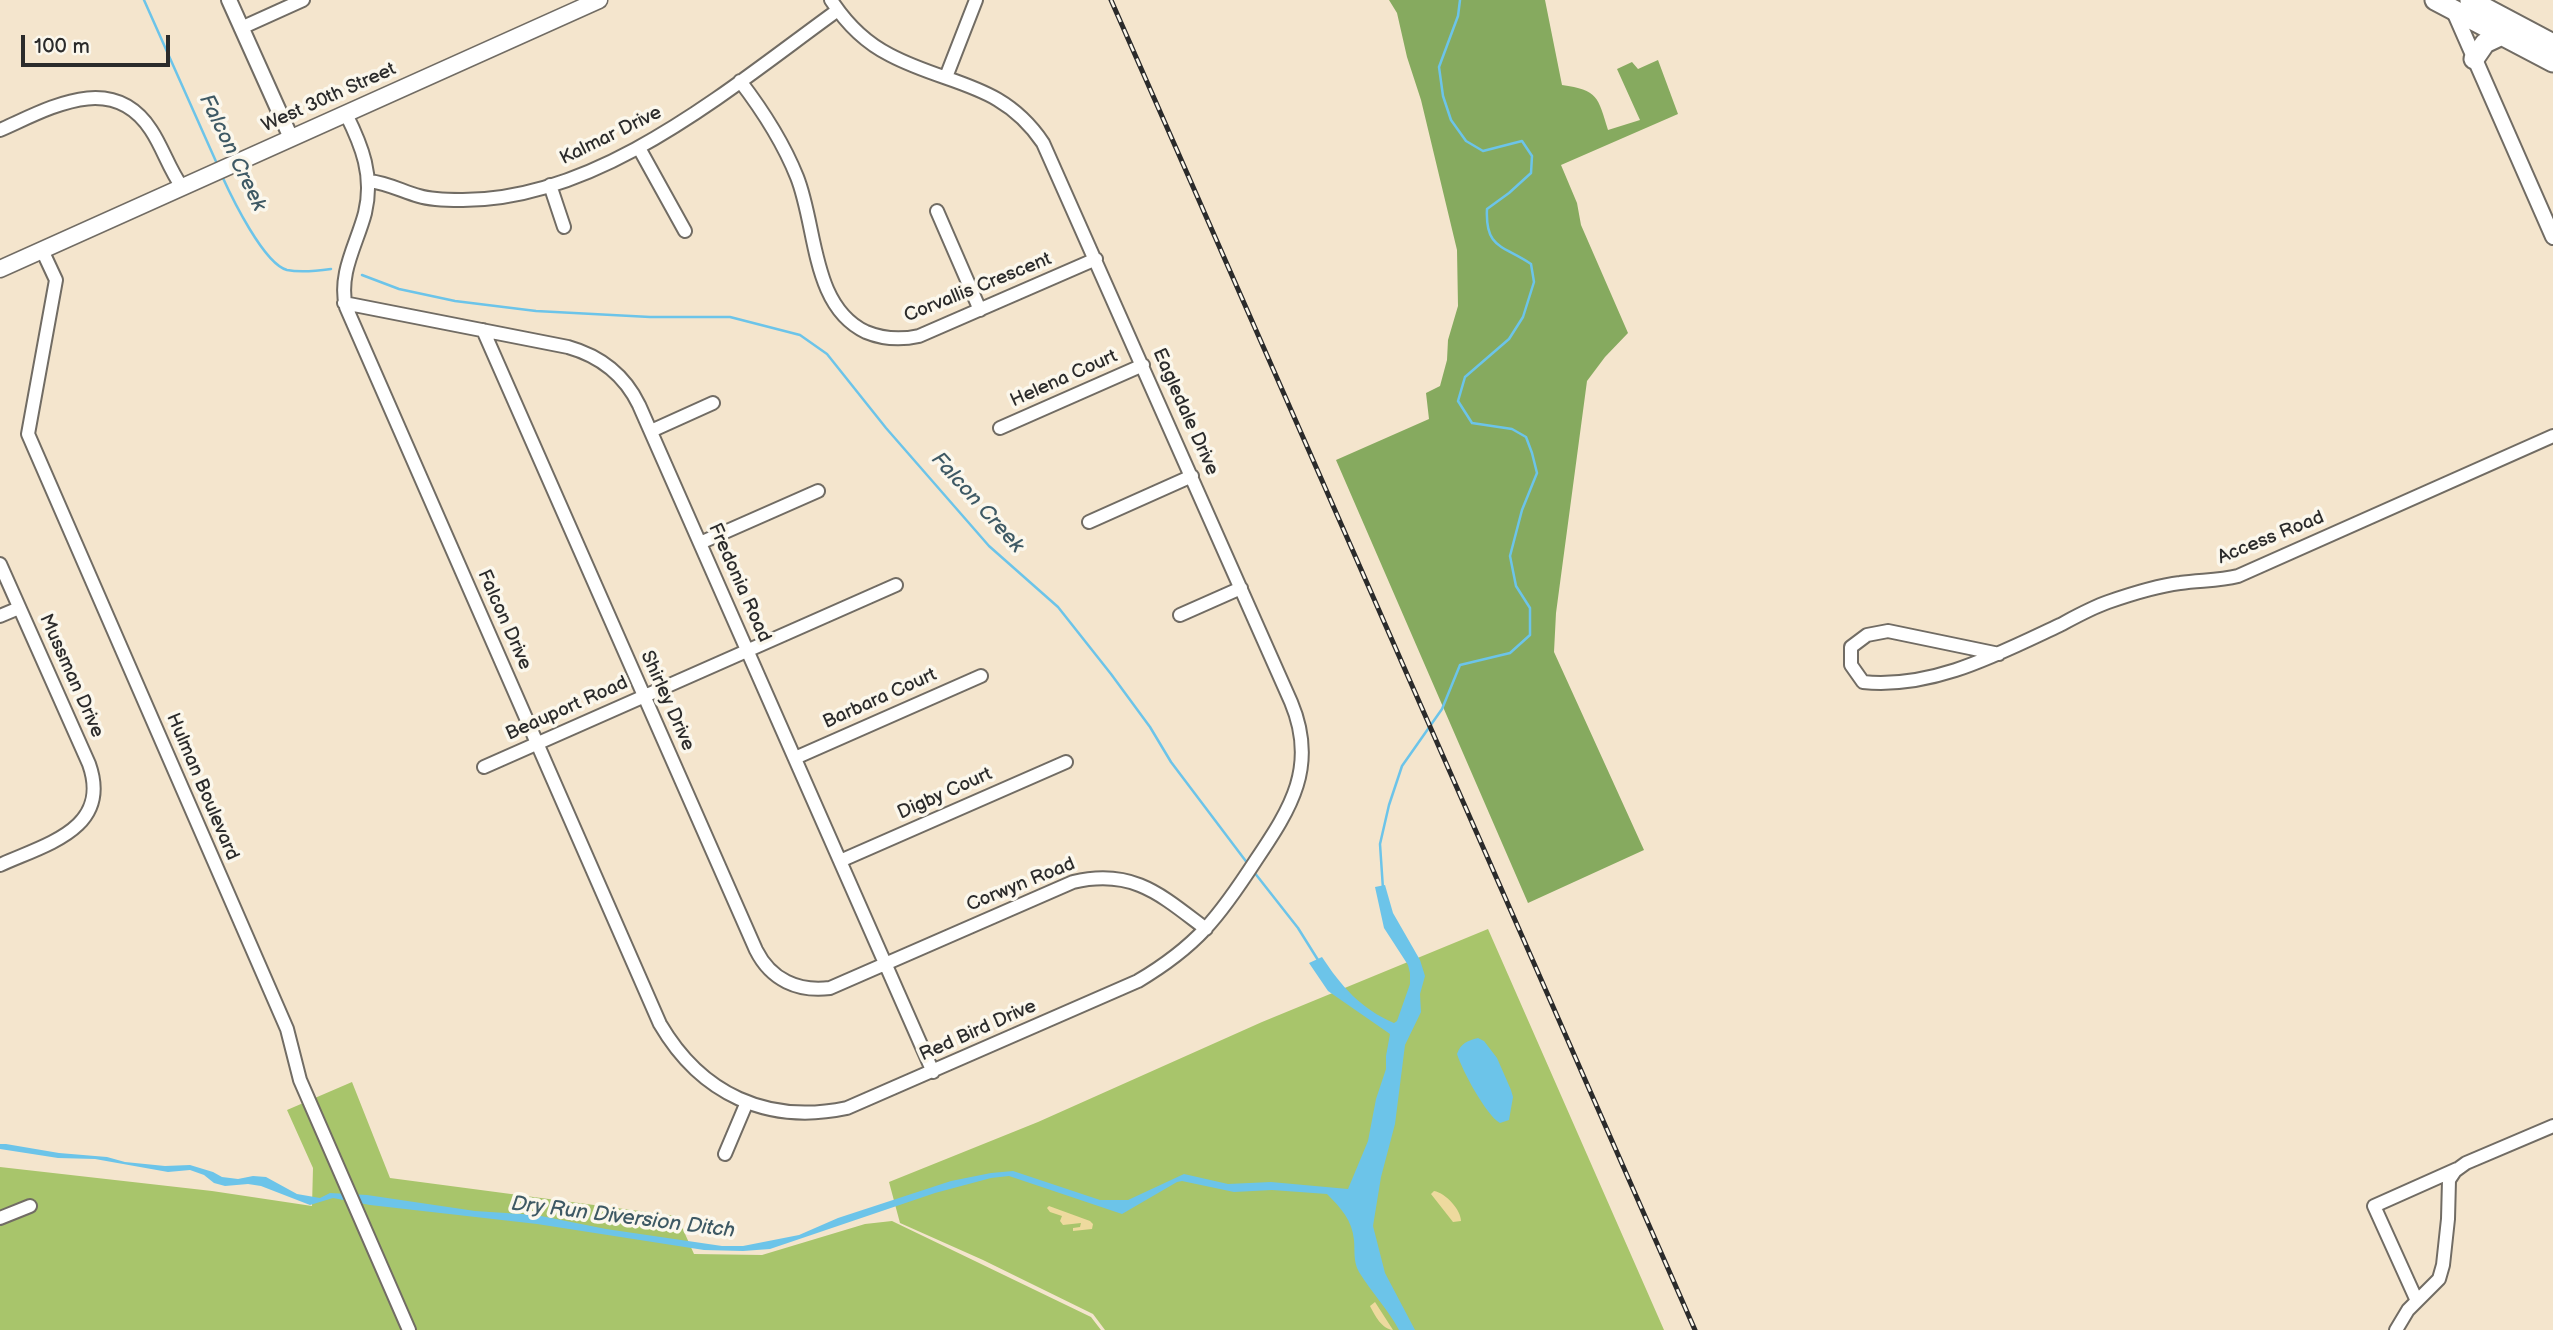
<!DOCTYPE html>
<html>
<head>
<meta charset="utf-8">
<style>
	body { margin:0 }
	#map { position:relative; width:2553px; height:1330px; overflow:hidden; background:#f4e5cd; font-family:"Balsamiq Sans",sans-serif }
	canvas { display:block }
	.scale { position:absolute; left:21px; top:35px; width:149px; height:32px; box-sizing:border-box; border:4px solid #2b2b2b; border-top:0; padding-left:9px; font-size:21px; line-height:24px; white-space:nowrap; color:#2b2b2b; -webkit-text-stroke:5px #fbf7ec; paint-order:stroke }
</style>
</head>
<body>
<div id="map">
<canvas width="2553" height="1330"></canvas>
<div class="scale">100 m</div>
</div>
<script>
const ctx = document.querySelector('canvas').getContext('2d');
ctx.lineJoin = 'round';
function fill(path, color) {
  ctx.fillStyle = color;
  ctx.fill(path, 'evenodd');
}
function stroke(path, color, width, dash) {
  ctx.strokeStyle = color;
  ctx.lineWidth = width;
  ctx.lineCap = dash ? 'butt' : 'round';
  ctx.setLineDash(dash || []);
  ctx.stroke(path);
}
function drawText(font, color, halo, rows, align = 'center') {
  ctx.font = font + ' "Balsamiq Sans",sans-serif';
  ctx.lineWidth = 7;
  ctx.setLineDash([]);
  ctx.textBaseline = 'middle';
  ctx.strokeStyle = halo;
  ctx.fillStyle = color;
  for (const [text, x, y, turn = 0] of rows) {
    ctx.save();
    ctx.translate(x, y);
    ctx.rotate((+turn || 0) * Math.PI / 180);
    ctx.textAlign = isNaN(turn) ? turn : align;
    if (halo) ctx.strokeText(text, 0, 0);
    ctx.fillText(text, 0, 0);
    ctx.restore();
  }
}
const green = new Path2D(`
	M1488,929L1664,1330H1105L1093,1314L983,1260L900,1223L889,1182L1038,1122L1262,1022Z
	M352,1082L390,1178L677,1216L694,1254L762,1255L865,1224L892,1221L1091,1317L1101,1330H0V1167L212,1191L312,1206L313,1168L287,1110Z`);
const forest = new Path2D(`
	M1389,0H1545L1562,85C1598,90 1598,97 1608,130L1640,120L1617,69L1632,62L1638,69L1658,60L1678,114L1561,165L1577,203L1581,225L1628,333L1605,357L1587,381L1556,613L1554,652L1644,850L1528,903L1336,460L1429,419L1426,393L1440,386L1447,360L1448,340L1458,306L1457,250L1421,100L1407,57L1397,13Z`);
const sand = new Path2D(`
	M1434,1191C1446,1193 1461,1210 1461,1221L1453,1222L1431,1194Z
	M1049,1206L1090,1221L1093,1224L1092,1229L1073,1231V1228L1080,1227L1081,1223L1063,1225L1060,1221L1062,1216L1050,1212L1047,1208Z
	M1375,1302L1393,1330C1382,1329 1375,1316 1370,1306Z`);
const water = new Path2D(`
	M1385,885L1393,913L1420,960L1425,976L1420,994L1421,1012L1405,1045L1395,1124L1381,1177L1373,1226L1385,1273L1415,1330H1399C1388,1309 1371,1292 1359,1272C1353,1261 1355,1251 1354,1240C1352,1220 1341,1208 1327,1194L1272,1190L1234,1192L1182,1181L1177,1182L1122,1214L1009,1176L991,1178L935,1193L770,1249L743,1251L704,1250L537,1224L370,1205L333,1198L310,1205L261,1186L248,1184L225,1186L214,1183L204,1175L190,1170L168,1172L95,1159L58,1158L0,1149V1144H6L59,1153L107,1157L125,1162L165,1166L190,1165L213,1172L222,1177L238,1179L253,1176L266,1177L297,1194L320,1198L330,1193L367,1195L475,1211L536,1215L606,1229L722,1246H743L799,1235L838,1218L951,1181L991,1173L1013,1171L1100,1200H1128L1184,1174L1228,1184L1271,1182L1348,1189L1368,1141L1376,1099L1386,1069V1056L1390,1034L1328,991L1309,963L1322,957C1341,986 1361,1009 1394,1023L1397,1021L1410,984V973L1408,965L1384,928L1375,887Z
	M1478,1038L1484,1041L1497,1058L1511,1090L1513,1097L1509,1120L1500,1123C1486,1115 1462,1070 1457,1054C1461,1043 1467,1041 1478,1038Z`);
const stream = new Path2D(`
	M144,0L218,166
	M222,176C232,198 264,264 287,270C301,273 317,271 331,269
	M362,275L399,289L455,301L536,311L650,317H730L800,335L827,354L886,428L989,546L1058,607L1111,674L1150,727L1171,762L1248,864
	M1254,872L1298,928L1318,960
	M1383,889L1380,844L1389,805L1402,766L1442,709L1460,665L1510,653L1530,635V608L1516,586L1510,556L1522,510L1537,473L1532,453L1526,437L1512,429L1472,423L1458,401L1465,377L1509,339L1523,317L1534,282L1531,264C1503,245 1485,249 1487,209L1509,193L1531,173L1532,156L1522,141L1483,151L1466,141L1451,120L1443,96L1439,67L1458,16L1460,0`);
const minor = new Path2D(`
	M241,28L303,0
	M946,77L976,0
	M740,81C763,111 783,142 797,177C817,227 811,306 866,332C883,339 901,340 919,336L1096,259
	M346,114C362,146 374,176 365,213C357,244 338,273 346,307L660,1024C701,1094 767,1125 847,1108L1138,981C1197,946 1219,917 1256,860C1291,808 1318,766 1291,702L1043,143C1002,82 949,86 890,55C866,43 846,23 831,0
	M0,130C48,109 112,70 151,130C163,148 169,169 182,187
	M639,148L685,231
	M369,181C387,183 402,191 419,196C432,200 448,200 461,200C600,201 731,87 838,10
	M550,185L564,227
	M937,211L980,310
	M42,250L56,280L28,434L287,1029L300,1080L409,1330
	M344,303L568,347C600,356 624,374 639,405L933,1072
	M483,330L756,950C771,980 798,992 830,988L1073,882C1133,868 1161,895 1206,929
	M1000,428L1143,365
	M651,431L713,403
	M1089,522L1192,476
	M700,543L818,491
	M0,564L89,764C112,829 46,844 0,865
	M1180,615L1241,588
	M0,616L19,608
	M1999,654L1888,631L1867,635L1851,647V665L1863,682C1933,689 1998,654 2060,625C2075,617 2091,608 2108,602C2131,594 2156,586 2180,583C2200,580 2219,581 2238,576L2553,436
	M795,758L981,676
	M484,767L896,585
	M840,861L1066,762
	M725,1154L747,1102
	M0,1218L30,1206
	M2417,1301L2374,1206L2457,1169
	M2396,1330L2408,1310L2439,1279L2443,1265L2448,1219L2449,1180L2455,1171L2466,1163L2553,1126`);
const tertiary = new Path2D(`
	M229,0L291,138
	M2452,7L2553,237`);
const secondary = new Path2D(`
	M0,269L599,0`);
const primary = new Path2D(`
	M2435,0L2553,62
	M2470,0L2553,44
	M2474,59L2485,43L2502,35`);
const rail = new Path2D(`
	M1111,0L1695,1330`);
const streetNames = [
	["West 30th Street",329,98,-24],
	["Kalmar Drive",611,136,-26],
	["Corvallis Crescent",978,288,-22],
	["Helena Court",1064,379,-24],
	["Eagledale Drive",1185,412,66],
	["Access Road",2271,538,-22],
	["Fredonia Road",739,583,66],
	["Falcon Drive",504,620,66],
	["Mussman Drive",71,676,66],
	["Barbara Court",880,699,-24],
	["Shirley Drive",667,701,66],
	["Beauport Road",567,709,-24],
	["Hulman Boulevard",202,787,67],
	["Digby Court",945,794,-24],
	["Corwyn Road",1021,885,-22],
	["Red Bird Drive",978,1031,-24]
];
const waterNames = [
	["Falcon Creek",232,153,64],
	["Falcon Creek",977,503,48],
	["Dry Run Diversion Ditch",623,1218,7]
];
fill(green, '#a8c56b');
fill(forest, '#86aa5f');
fill(sand, '#eeda9e');
fill(water, '#6cc4e9');
stroke(stream, '#6cc4e9', 2.5);
stroke(minor, '#716c64', 16);
stroke(tertiary, '#716c64', 18);
stroke(secondary, '#716c64', 19);
stroke(primary, '#716c64', 23);
stroke(minor, '#fff', 12);
stroke(tertiary, '#fff', 14);
stroke(secondary, '#fff', 16);
stroke(primary, '#fff', 19);
stroke(rail, '#2b2b2b', 5);
stroke(rail, '#fbf7ec', 2.5, [8]);
drawText('19px', '#2b2b2b', '#fbf7ec', streetNames);
drawText('italic 21px', '#3e5964', '#fbf7ec', waterNames);
</script>
</body>
</html>
